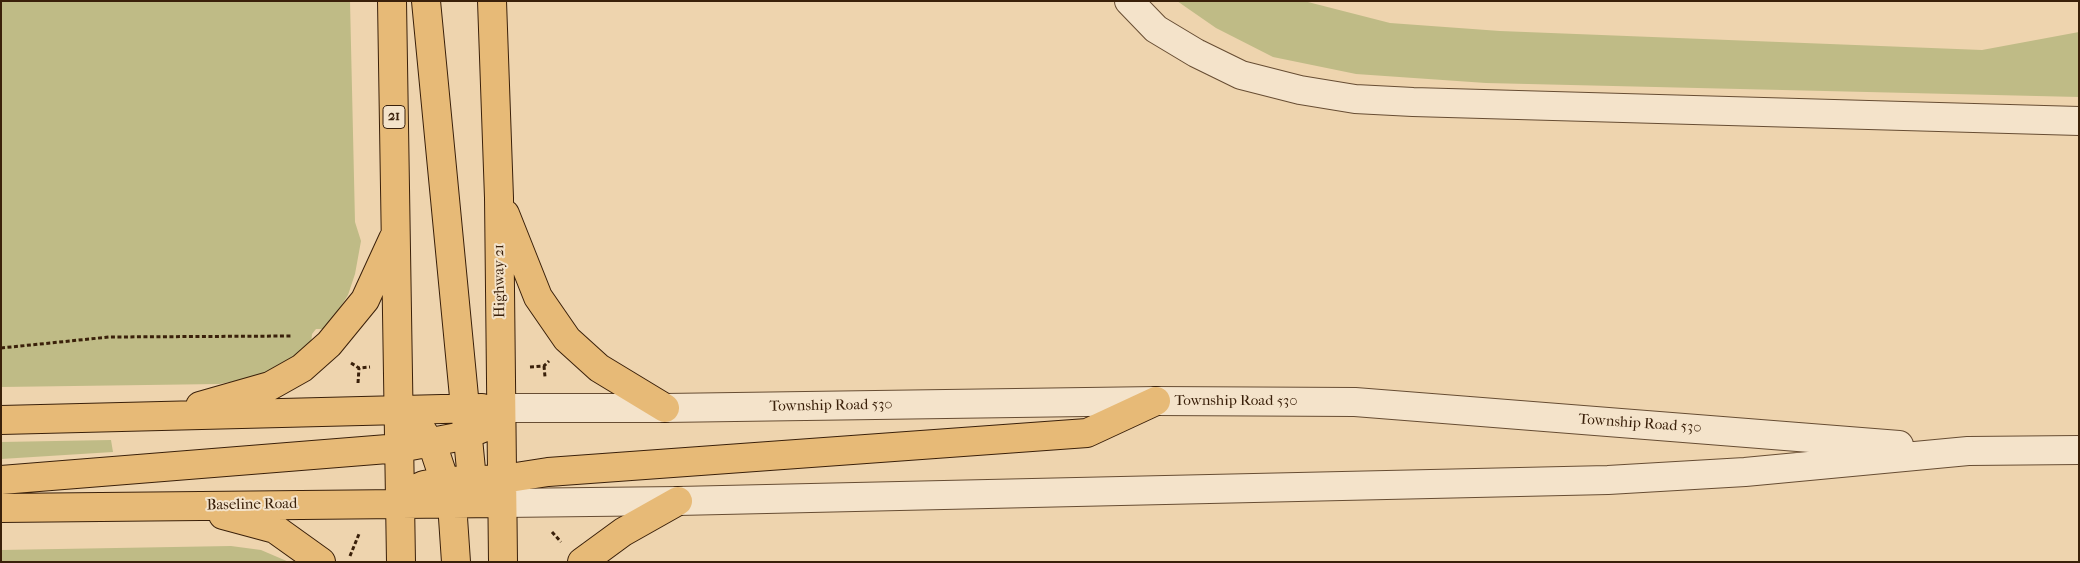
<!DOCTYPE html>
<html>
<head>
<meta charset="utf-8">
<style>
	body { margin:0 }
	#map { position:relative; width:2080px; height:563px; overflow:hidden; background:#eed4ae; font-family:"IM FELL French Canon",serif }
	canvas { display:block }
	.frame { position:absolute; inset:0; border:2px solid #3a200a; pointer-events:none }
</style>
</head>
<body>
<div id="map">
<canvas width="2080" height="563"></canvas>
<div class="frame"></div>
</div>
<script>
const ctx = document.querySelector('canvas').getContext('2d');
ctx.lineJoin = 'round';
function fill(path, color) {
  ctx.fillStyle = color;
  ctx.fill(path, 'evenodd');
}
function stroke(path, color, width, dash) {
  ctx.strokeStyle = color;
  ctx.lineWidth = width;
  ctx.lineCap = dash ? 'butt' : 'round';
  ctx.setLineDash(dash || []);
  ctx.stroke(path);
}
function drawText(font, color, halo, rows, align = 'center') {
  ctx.font = font + ' "IM FELL French Canon",serif';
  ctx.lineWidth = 4;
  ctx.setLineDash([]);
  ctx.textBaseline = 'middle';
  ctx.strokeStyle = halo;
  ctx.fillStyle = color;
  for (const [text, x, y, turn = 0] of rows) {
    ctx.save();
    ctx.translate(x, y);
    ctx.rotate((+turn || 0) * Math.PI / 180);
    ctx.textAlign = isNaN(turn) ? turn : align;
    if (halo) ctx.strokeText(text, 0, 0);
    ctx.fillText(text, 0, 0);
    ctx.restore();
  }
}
const green = new Path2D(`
	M1,1H350L355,222L361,241L355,274L348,295L327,329H316L312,334L311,345C280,369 257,378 219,384L1,387Z
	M1177,1H1304L1390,23L1500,31L1982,50L2079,32V97L1486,83L1356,74L1273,57L1216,28Z
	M111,440L113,452L1,459V442Z
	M231,546L261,550L289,562H1V550Z`);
const path = new Path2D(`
	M1,348L109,337L292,336
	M351,363L359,368L370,367
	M544,366L545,377
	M530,367L544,366L549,361
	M358,383L359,368
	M552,532L561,542
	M350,556L359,534`);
const minor = new Path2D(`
	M1129,1L1156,29L1196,53L1241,75L1300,90L1355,99L1413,102L2079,121
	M502,408H665L1156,401L1355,402L1899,445
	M503,503L678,501L1608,480L1745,472L1968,451L2079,450`);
const major = new Path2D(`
	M392,1L401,562
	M426,1L472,480L484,493
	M492,1L499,198L503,562
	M505,214L538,297L567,339L599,368L665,408
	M200,406L270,386L302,368L329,344L365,300L393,239
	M1,420L482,408
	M420,427L435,452L452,503L456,562
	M1,480L400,448L463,436L485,427
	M401,503L413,490L424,485L446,481L503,479L548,472L1087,433L1156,401
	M1,508L501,503
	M223,515L275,529L321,562
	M582,562L623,532L678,501`);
const shields = [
	[394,117,22]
];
const shieldNames = [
	["21",394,117]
];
const streetNames = [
	["Highway 21",500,281,-91],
	["Township Road 530",1236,401],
	["Township Road 530",831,406,-1],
	["Township Road 530",1640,424,4],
	["Baseline Road",252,505,-1]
];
fill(green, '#bfbb86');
stroke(minor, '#674d33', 30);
stroke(major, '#3a200a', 30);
stroke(path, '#3a200a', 3, [4, 2.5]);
stroke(minor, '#f4e3ca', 28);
stroke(major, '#e7ba77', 28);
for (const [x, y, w] of shields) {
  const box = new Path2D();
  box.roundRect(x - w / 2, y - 11.5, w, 23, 4);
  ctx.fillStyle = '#f4e3ca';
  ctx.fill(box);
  stroke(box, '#3a200a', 1);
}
drawText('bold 14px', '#3a200a', null, shieldNames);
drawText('15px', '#3a200a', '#f4e3ca', streetNames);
</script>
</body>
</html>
